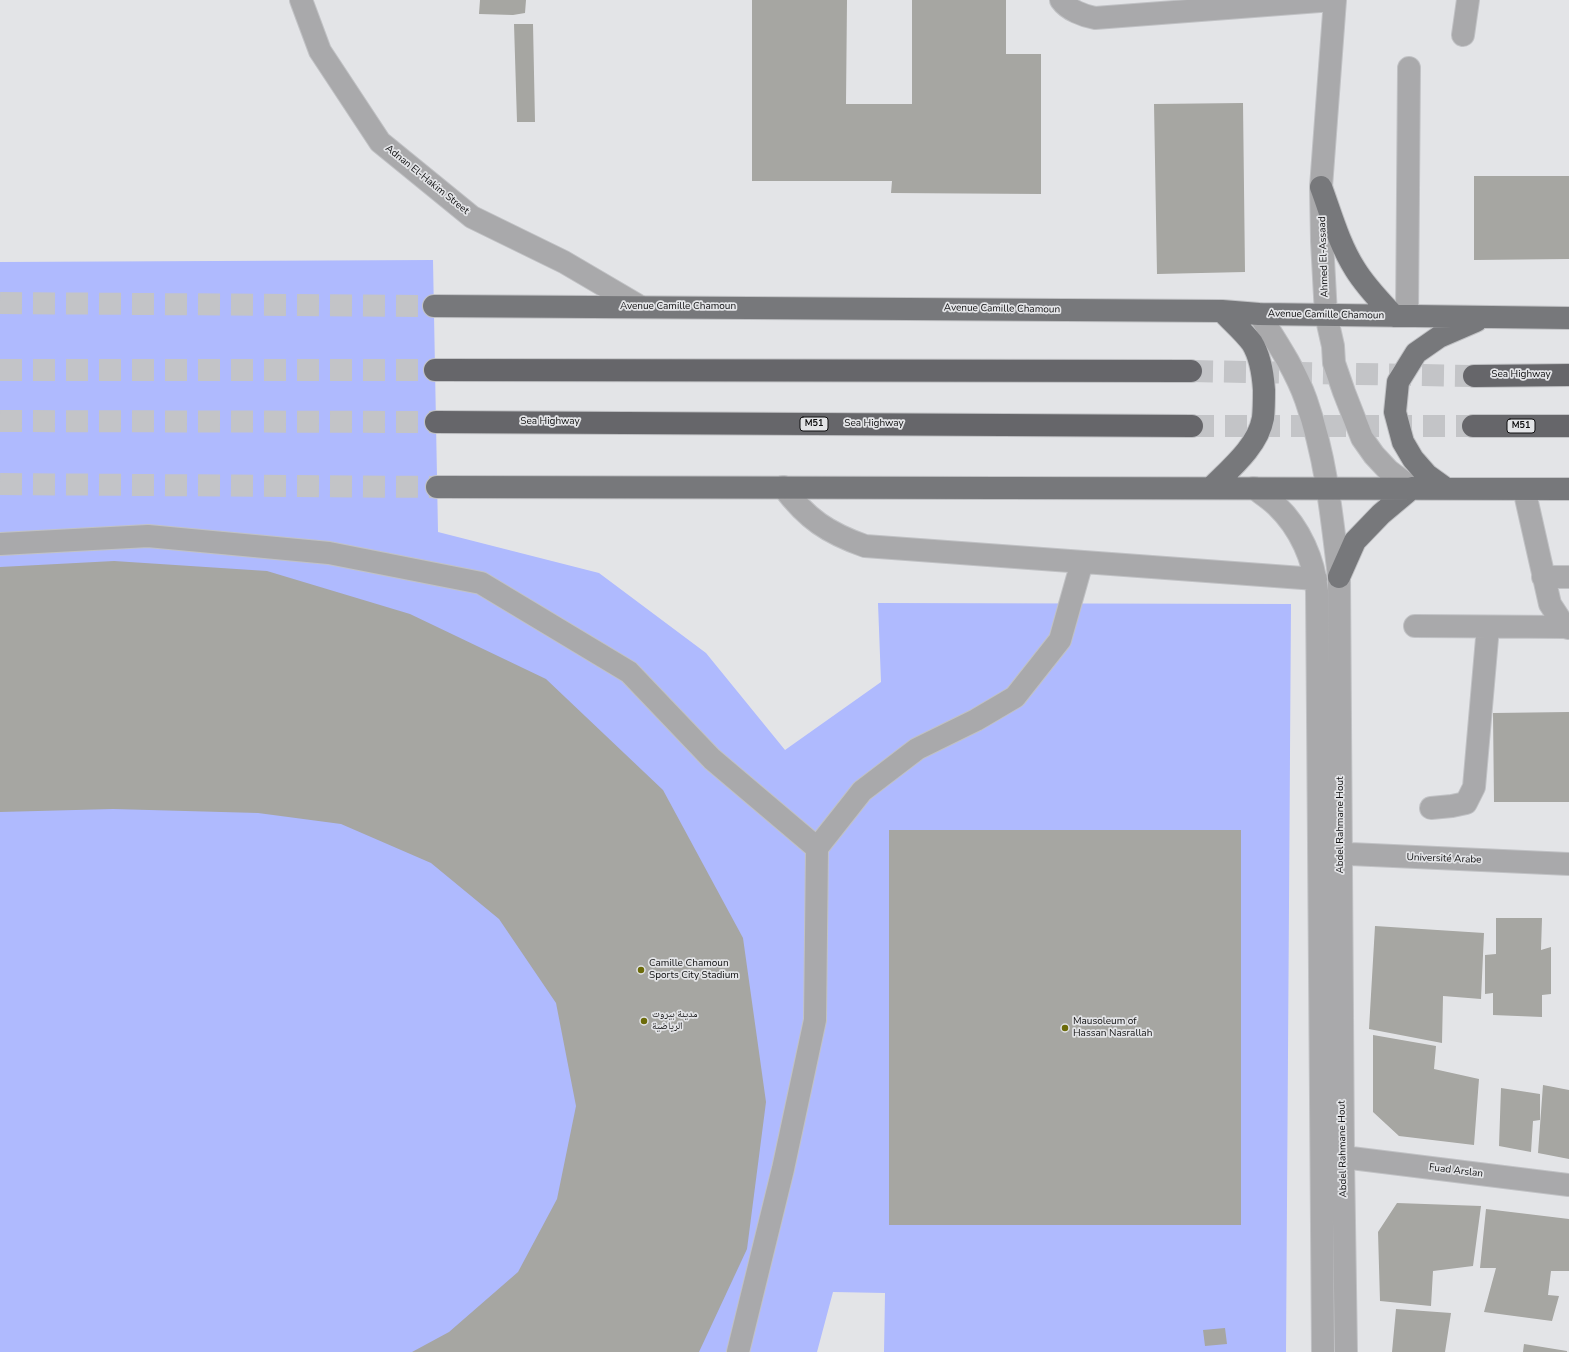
<!DOCTYPE html>
<html>
<head>
<meta charset="utf-8">
<style>
	body { margin:0 }
	canvas { display:block; background:#e3e4e7 }
</style>
</head>
<body>
<canvas width="1569" height="1352"></canvas>
<script>
const ctx = document.querySelector('canvas').getContext('2d');
ctx.lineJoin = 'round';
function fill(path, color) {
  ctx.fillStyle = color;
  ctx.fill(path, 'evenodd');
}
function stroke(path, color, width, dash) {
  ctx.strokeStyle = color;
  ctx.lineWidth = width;
  ctx.lineCap = dash ? 'butt' : 'round';
  ctx.setLineDash(dash || []);
  ctx.stroke(path);
}
function drawText(font, color, halo, rows, align = 'center') {
  ctx.font = font + ' "Nunito Sans","Noto Naskh Arabic",sans-serif';
  ctx.lineWidth = 3.5;
  ctx.setLineDash([]);
  ctx.textBaseline = 'middle';
  ctx.strokeStyle = halo;
  ctx.fillStyle = color;
  for (const [text, x, y, turn = 0] of rows) {
    ctx.save();
    ctx.translate(x, y);
    ctx.rotate((+turn || 0) * Math.PI / 180);
    ctx.textAlign = isNaN(turn) ? turn : align;
    if (halo) ctx.strokeText(text, 0, 0);
    ctx.fillText(text, 0, 0);
    ctx.restore();
  }
}
const green = new Path2D(`
	M433,260L438,532L599,573L706,653L785,750L881,682L878,603L1291,604L1286,1352H884L885,1293L833,1292L817,1352H0V262Z`);
const building = new Path2D(`
	M480,0H526L525,13L513,15L479,14Z
	M752,0H847L846,104H912V0H1006V54H1041V194L891,193L892,181H752Z
	M514,24H533L535,122H517Z
	M1243,103L1245,272L1157,274L1154,104Z
	M1474,176H1569V259L1474,260Z
	M114,561L267,571L410,614L546,679L663,790L743,938L766,1102L747,1249L699,1352H412L449,1332L518,1272L557,1199L576,1106L556,1003L499,919L431,863L341,824L258,813L113,809L0,812V567Z
	M1569,712V802H1494L1493,713Z
	M889,830H1241V1225H889Z
	M1496,918H1542L1541,950L1551,947V994L1542,995V1017L1493,1015V993L1485,994V955L1496,954Z
	M1375,926L1484,933L1481,999L1443,996L1442,1043L1369,1029Z
	M1373,1035L1436,1046L1434,1069L1479,1079L1474,1145L1399,1136L1373,1112Z
	M1543,1085L1569,1090V1159L1538,1153Z
	M1501,1088L1540,1094V1120L1533,1121L1531,1152L1499,1146Z
	M1397,1203L1481,1206L1473,1266L1433,1271L1431,1306L1380,1301L1378,1232Z
	M1486,1209L1569,1219V1271H1551L1548,1295L1559,1296L1552,1321L1484,1312L1496,1268H1480Z
	M1396,1309L1451,1313L1445,1352H1392Z
	M1225,1328L1227,1344L1205,1346L1203,1330Z
	M1524,1344L1567,1351V1352H1523Z`);
const majorTunnel = new Path2D(`
	M0,303L434,306
	M0,484L437,487`);
const highwayTunnel = new Path2D(`
	M0,370H435
	M1191,371L1474,376
	M0,421L436,422
	M1192,426H1473`);
const minor = new Path2D(`
	M301,0L320,51L380,142L472,217L564,262L639,306
	M1061,0C1068,10 1084,16 1095,18L1333,0
	M1335,0L1321,187L1322,241L1326,315L1333,346L1334,363L1344,392L1362,438L1374,455L1388,470L1412,488
	M1463,35L1468,0
	M1259,314C1276,341 1295,369 1306,400C1326,457 1332,517 1339,577L1343,1157L1346,1352
	M1407,316L1409,68
	M783,487C807,519 828,533 865,546L1316,579
	M1254,488C1262,494 1270,499 1277,506C1300,528 1314,560 1317,591L1323,1352
	M1524,489L1550,604L1565,627L1569,628
	M0,544L148,536L329,553L481,583L629,672L712,759L817,848L862,791L917,749L976,720L1015,697L1060,640L1082,562
	M1543,577H1569
	M1415,626L1565,627
	M1431,808L1452,806L1466,803L1474,787L1488,627
	M1328,853L1569,864
	M1343,1157L1569,1185
	M738,1352L783,1169L815,1020L817,848`);
const major = new Path2D(`
	M1321,187C1331,214 1339,244 1355,269C1366,287 1380,301 1394,316
	M434,306L1222,311L1259,314L1569,318
	M437,487L1569,489
	M1211,488C1231,468 1258,446 1263,418C1264,409 1264,399 1264,390C1263,375 1260,356 1252,343C1244,332 1232,322 1222,311
	M1445,488L1427,475L1413,459L1403,442L1395,412L1398,382L1416,353L1439,337L1476,321
	M1339,577L1355,541L1381,514L1412,488`);
const highway = new Path2D(`
	M435,370L1191,371
	M1474,376L1569,375
	M436,422L1192,426
	M1473,426H1569`);
const markers = [
	[641,970,4,"#6c6b0a"],
	[644,1021,4,"#6c6b0a"],
	[1065,1028,4,"#6c6b0a"]
];
const shields = [
	[814,424,28],
	[1521,426,28]
];
const shieldNames = [
	["M51",814,424],
	["M51",1521,426]
];
const streetNames = [
	["Adnan El-Hakim Street",427,180,39],
	["Ahmed El-Assaad",1324,257,-92],
	["Avenue Camille Chamoun",678,307],
	["Avenue Camille Chamoun",1002,309,1],
	["Avenue Camille Chamoun",1326,315,1],
	["Sea Highway",1521,375],
	["Sea Highway",550,422],
	["Sea Highway",874,424],
	["Abdel Rahmane Hout",1341,825,-90],
	["Université Arabe",1444,859,2],
	["Abdel Rahmane Hout",1343,1149,-91],
	["Fuad Arslan",1456,1171,7]
];
const poiNames = [
	["Camille Chamoun",649,964],
	["Sports City Stadium",649,976],
	["مدينة بيروت",652,1015],
	["الرياضية",652,1027],
	["Mausoleum of",1073,1022],
	["Hassan Nasrallah",1073,1034]
];
fill(green, '#afbafe');
fill(building, '#a6a6a2');
stroke(majorTunnel, '#c3c4c7', 22, [22, 11]);
stroke(highwayTunnel, '#c3c4c7', 22, [22, 11]);
stroke(minor, '#c1c2c5', 24);
stroke(major, '#c1c2c5', 24);
stroke(highway, '#c1c2c5', 24);
stroke(minor, '#a9a9ab', 22);
stroke(major, '#77787b', 22);
stroke(highway, '#66666a', 22);
for (const [x, y, r, color] of markers) {
  const dot = new Path2D();
  dot.arc(x, y, r, 0, 2 * Math.PI);
  ctx.fillStyle = color;
  ctx.fill(dot);
  stroke(dot, '#e3e4e7', 1.5);
}
for (const [x, y, w] of shields) {
  const box = new Path2D();
  box.roundRect(x - w / 2, y - 7, w, 14, 3);
  ctx.fillStyle = '#e3e4e7';
  ctx.fill(box);
  stroke(box, '#0f0f10', 1);
}
drawText('bold 9px', '#0f0f10', null, shieldNames);
drawText('10px', '#0f0f10', '#e3e4e7', streetNames);
drawText('10px', '#0f0f10', '#e3e4e7', poiNames, 'left');
</script>
</body>
</html>
